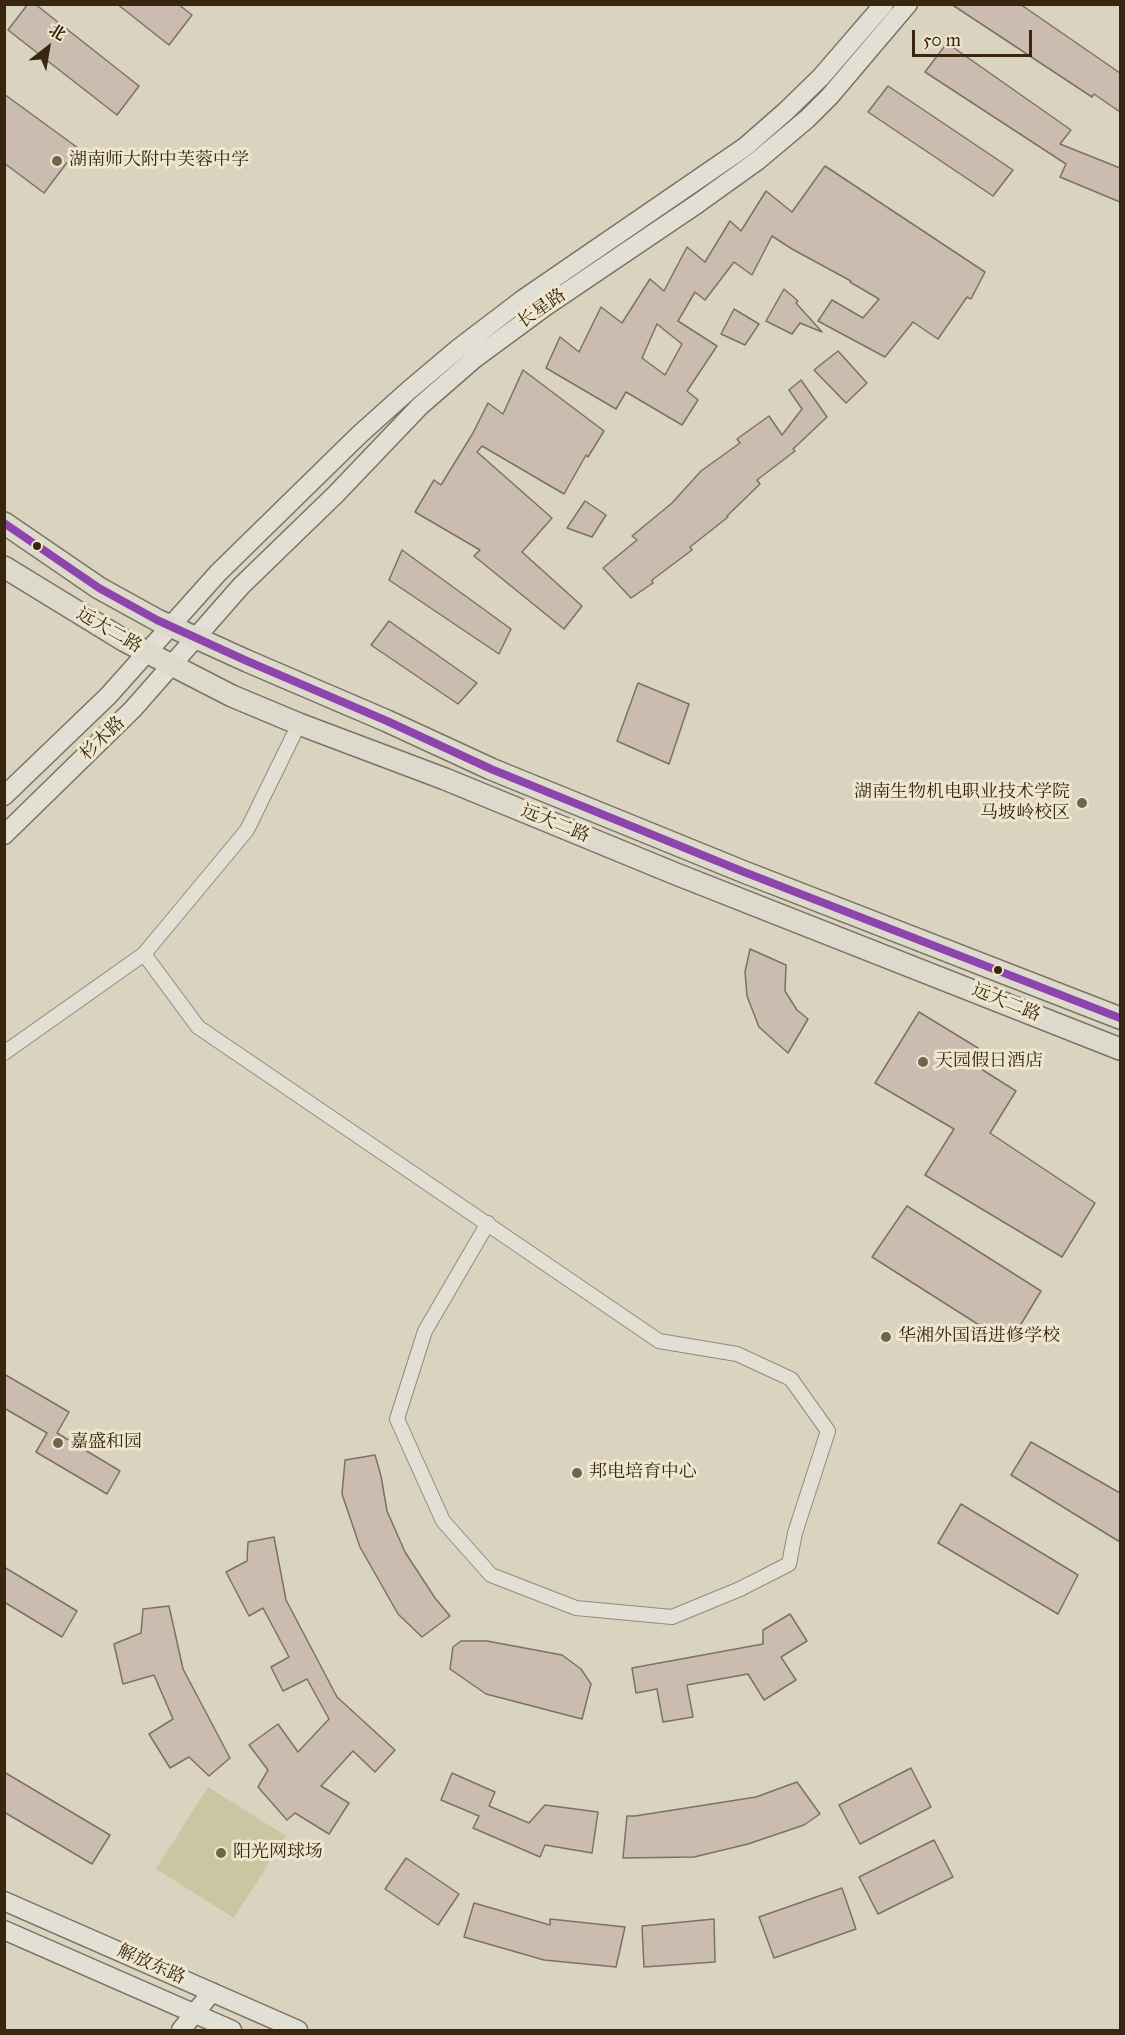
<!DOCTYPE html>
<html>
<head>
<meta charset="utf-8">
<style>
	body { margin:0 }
	#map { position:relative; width:1125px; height:2035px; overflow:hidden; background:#dad3bf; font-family:"IM FELL Great Primer","Noto Serif SC",serif }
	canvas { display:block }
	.frame { position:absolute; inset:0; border:6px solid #38270e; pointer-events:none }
	.north { position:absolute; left:18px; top:18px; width:60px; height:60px; -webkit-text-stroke:4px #eee6ce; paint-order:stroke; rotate:31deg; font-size:16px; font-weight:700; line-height:24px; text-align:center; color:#38270e }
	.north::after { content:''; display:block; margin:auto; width:21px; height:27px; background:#38270e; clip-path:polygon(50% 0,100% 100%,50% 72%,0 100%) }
	.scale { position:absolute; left:912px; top:30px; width:120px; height:27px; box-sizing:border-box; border:3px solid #38270e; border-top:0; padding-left:8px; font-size:18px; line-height:21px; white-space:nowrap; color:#38270e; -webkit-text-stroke:4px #eee6ce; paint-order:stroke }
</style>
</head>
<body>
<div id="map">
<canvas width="1125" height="2035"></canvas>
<div class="frame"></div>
<div class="north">北</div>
<div class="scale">50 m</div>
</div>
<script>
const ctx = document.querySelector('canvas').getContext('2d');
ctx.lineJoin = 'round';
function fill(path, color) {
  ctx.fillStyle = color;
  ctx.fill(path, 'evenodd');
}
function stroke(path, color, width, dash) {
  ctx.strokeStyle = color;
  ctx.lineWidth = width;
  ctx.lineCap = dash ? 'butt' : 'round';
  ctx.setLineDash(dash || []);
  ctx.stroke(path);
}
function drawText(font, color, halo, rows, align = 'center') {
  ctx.font = font + ' "IM FELL Great Primer","Noto Serif SC",serif';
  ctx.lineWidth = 6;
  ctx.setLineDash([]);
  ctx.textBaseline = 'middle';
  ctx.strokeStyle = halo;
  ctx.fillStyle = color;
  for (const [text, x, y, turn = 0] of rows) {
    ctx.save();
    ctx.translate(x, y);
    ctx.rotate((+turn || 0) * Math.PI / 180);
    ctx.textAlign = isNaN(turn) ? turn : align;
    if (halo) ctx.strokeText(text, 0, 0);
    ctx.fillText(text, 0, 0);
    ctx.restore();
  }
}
const green = new Path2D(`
	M208,1787L286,1836L234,1918L156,1869Z`);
const building = new Path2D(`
	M28,4H35L139,86L117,115L8,30Z
	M117,4H178L192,15L169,45Z
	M951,4H1020L1120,73V112L1094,94L1092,97Z
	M947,43L1071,130L1060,144L1120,168V202L1060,177L1066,164L925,72Z
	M888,86L1013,170L993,196L868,112Z
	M4,94L78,148L44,193L4,163Z
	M825,166L985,272L971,299L967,297L938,339L913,322L885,357L818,321L832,300L863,318L879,299L850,282L851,281L792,249L772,236L752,275L734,262L705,300L695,292L678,321L717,346L687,391L698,400L682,425L626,392L616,409L546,368L560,337L579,352L601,307L622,323L650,279L664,291L687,247L705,262L730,221L741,231L766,191L792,212ZM657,324L682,344L665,375L642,358Z
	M784,289L798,301L796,303L822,332L800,323L792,334L766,321Z
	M734,309L759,324L745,345L721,334Z
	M838,351L867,383L846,403L814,370Z
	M523,370L604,431L588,457L586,455L564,494L482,446L477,452L552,518L522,552L582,606L564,629L474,556L480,550L415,512L434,480L441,485L473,433L488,403L503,414Z
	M801,380L827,417L793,449L795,451L757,480L760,484L727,516L728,517L690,547L692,550L652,580L653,583L631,598L603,568L637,540L632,536L672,503L701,471L740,443L737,439L769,416L782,435L802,409L789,390Z
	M585,501L606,515L592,537L567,528Z
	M402,550L511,629L499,654L389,580Z
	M389,621L477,683L458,704L371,645Z
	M638,683L689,704L669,764L617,741Z
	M750,949L786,965L785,991L797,1010L808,1019L788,1053L759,1027L747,996L745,972Z
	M919,1012L978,1048L970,1062L1016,1091L990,1133L1095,1203L1062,1257L925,1175L954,1129L875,1083Z
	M907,1206L1041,1291L1009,1344L872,1257Z
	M4,1374L69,1412L57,1433L120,1471L107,1494L36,1452L47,1433L4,1408Z
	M1031,1442L1120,1493V1542L1011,1475Z
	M375,1455L381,1476L387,1511L405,1552L435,1598L450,1616L422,1637L398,1614L360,1547L342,1494L345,1460Z
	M961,1504L1078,1575L1058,1614L938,1543Z
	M274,1537L286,1600L337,1697L395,1750L375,1772L353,1751L321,1786L349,1803L329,1834L295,1813L287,1820L258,1787L268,1770L249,1745L278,1724L298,1752L329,1719L307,1679L283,1691L271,1667L289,1657L263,1608L249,1616L226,1572L247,1561L248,1542Z
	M4,1567L77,1611L62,1637L4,1602Z
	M169,1606L183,1669L230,1758L209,1776L189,1757L170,1768L149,1734L173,1719L154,1675L123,1684L114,1644L141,1633L143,1609Z
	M790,1614L807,1641L781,1657L796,1680L764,1700L748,1674L687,1685L693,1717L663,1722L657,1689L636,1693L632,1668L763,1644V1630Z
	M461,1641H487L562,1655L581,1669L591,1684L582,1719L486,1694L450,1669L453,1647Z
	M911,1768L931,1807L860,1844L839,1805Z
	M4,1772L110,1835L92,1864L4,1812Z
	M452,1773L495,1792L489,1806L529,1823L545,1805L598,1812L592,1853L545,1845L540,1857L473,1828L479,1816L441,1800Z
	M797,1782L820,1814L804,1825L748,1844L694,1857L623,1858L627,1816H635L756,1797Z
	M934,1840L953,1877L878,1914L859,1877Z
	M406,1858L459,1894L438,1925L385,1889Z
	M842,1888L856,1929L774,1958L759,1917Z
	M474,1903L550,1925V1919L625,1927L616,1967L544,1960L464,1937Z
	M714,1919L715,1962L644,1967L642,1926Z`);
const minor = new Path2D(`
	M144,954L198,1027L659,1341L737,1354L791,1379L828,1431L795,1533L789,1564L740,1589L672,1617L576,1608L491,1575L443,1521L397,1419L425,1331L488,1223
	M4,1053L144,954L247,830L299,724`);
const secondary = new Path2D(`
	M4,796L108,696L218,573L359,435L408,391L459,348L522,300L745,147L785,112L821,77L884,4
	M4,835L133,709L241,586L336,494L420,406L474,359L546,306L697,204L757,161L807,119L830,96L908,4
	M4,1901L298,2030
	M4,1930L232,2030
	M181,2030L212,1992`);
const primary = new Path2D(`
	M4,523L99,588L157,620L247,661L387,721L491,769L744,872L1120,1018
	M4,567L125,641L232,696L299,724L445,779L676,874L1120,1049`);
const bus1 = new Path2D(`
	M4,523L99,588L157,620L247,661L387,721L491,769L744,872L1120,1018`);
const markers = [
	[57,161,6,"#71634c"],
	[37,546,5,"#38270e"],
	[1082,803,6,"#71634c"],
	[998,970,5,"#38270e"],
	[923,1062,6,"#71634c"],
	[886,1337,6,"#71634c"],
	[58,1443,6,"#71634c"],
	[577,1473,6,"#71634c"],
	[221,1853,6,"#71634c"]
];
const poiNames = [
	["湖南师大附中芙蓉中学",69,161],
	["湖南生物机电职业技术学院",1070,793,"right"],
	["马坡岭校区",1070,814,"right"],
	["天园假日酒店",935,1062],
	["华湘外国语进修学校",898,1337],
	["嘉盛和园",70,1443],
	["邦电培育中心",589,1473],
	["阳光网球场",233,1853]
];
const streetNames = [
	["长星路",542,309,-35],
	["远大二路",109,631,30],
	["杉木路",103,739,-44],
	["远大二路",555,824,22],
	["远大二路",1006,1003,22],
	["解放东路",151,1965,24]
];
fill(green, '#c8c7a2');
fill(building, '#ccbbaf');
stroke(building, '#797365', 1.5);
stroke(minor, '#918b7c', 16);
stroke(secondary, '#797365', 21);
stroke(primary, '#797365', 24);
stroke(minor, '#e2dfd4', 14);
stroke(secondary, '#e2dfd4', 18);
stroke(primary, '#dddacd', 21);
stroke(bus1, '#8e44ad', 8);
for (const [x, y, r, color] of markers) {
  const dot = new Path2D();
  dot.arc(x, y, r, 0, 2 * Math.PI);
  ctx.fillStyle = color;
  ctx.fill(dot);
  stroke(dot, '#eee6ce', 2);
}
drawText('18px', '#38270e', '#eee6ce', poiNames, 'left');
drawText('18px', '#38270e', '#eee6ce', streetNames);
</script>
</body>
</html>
